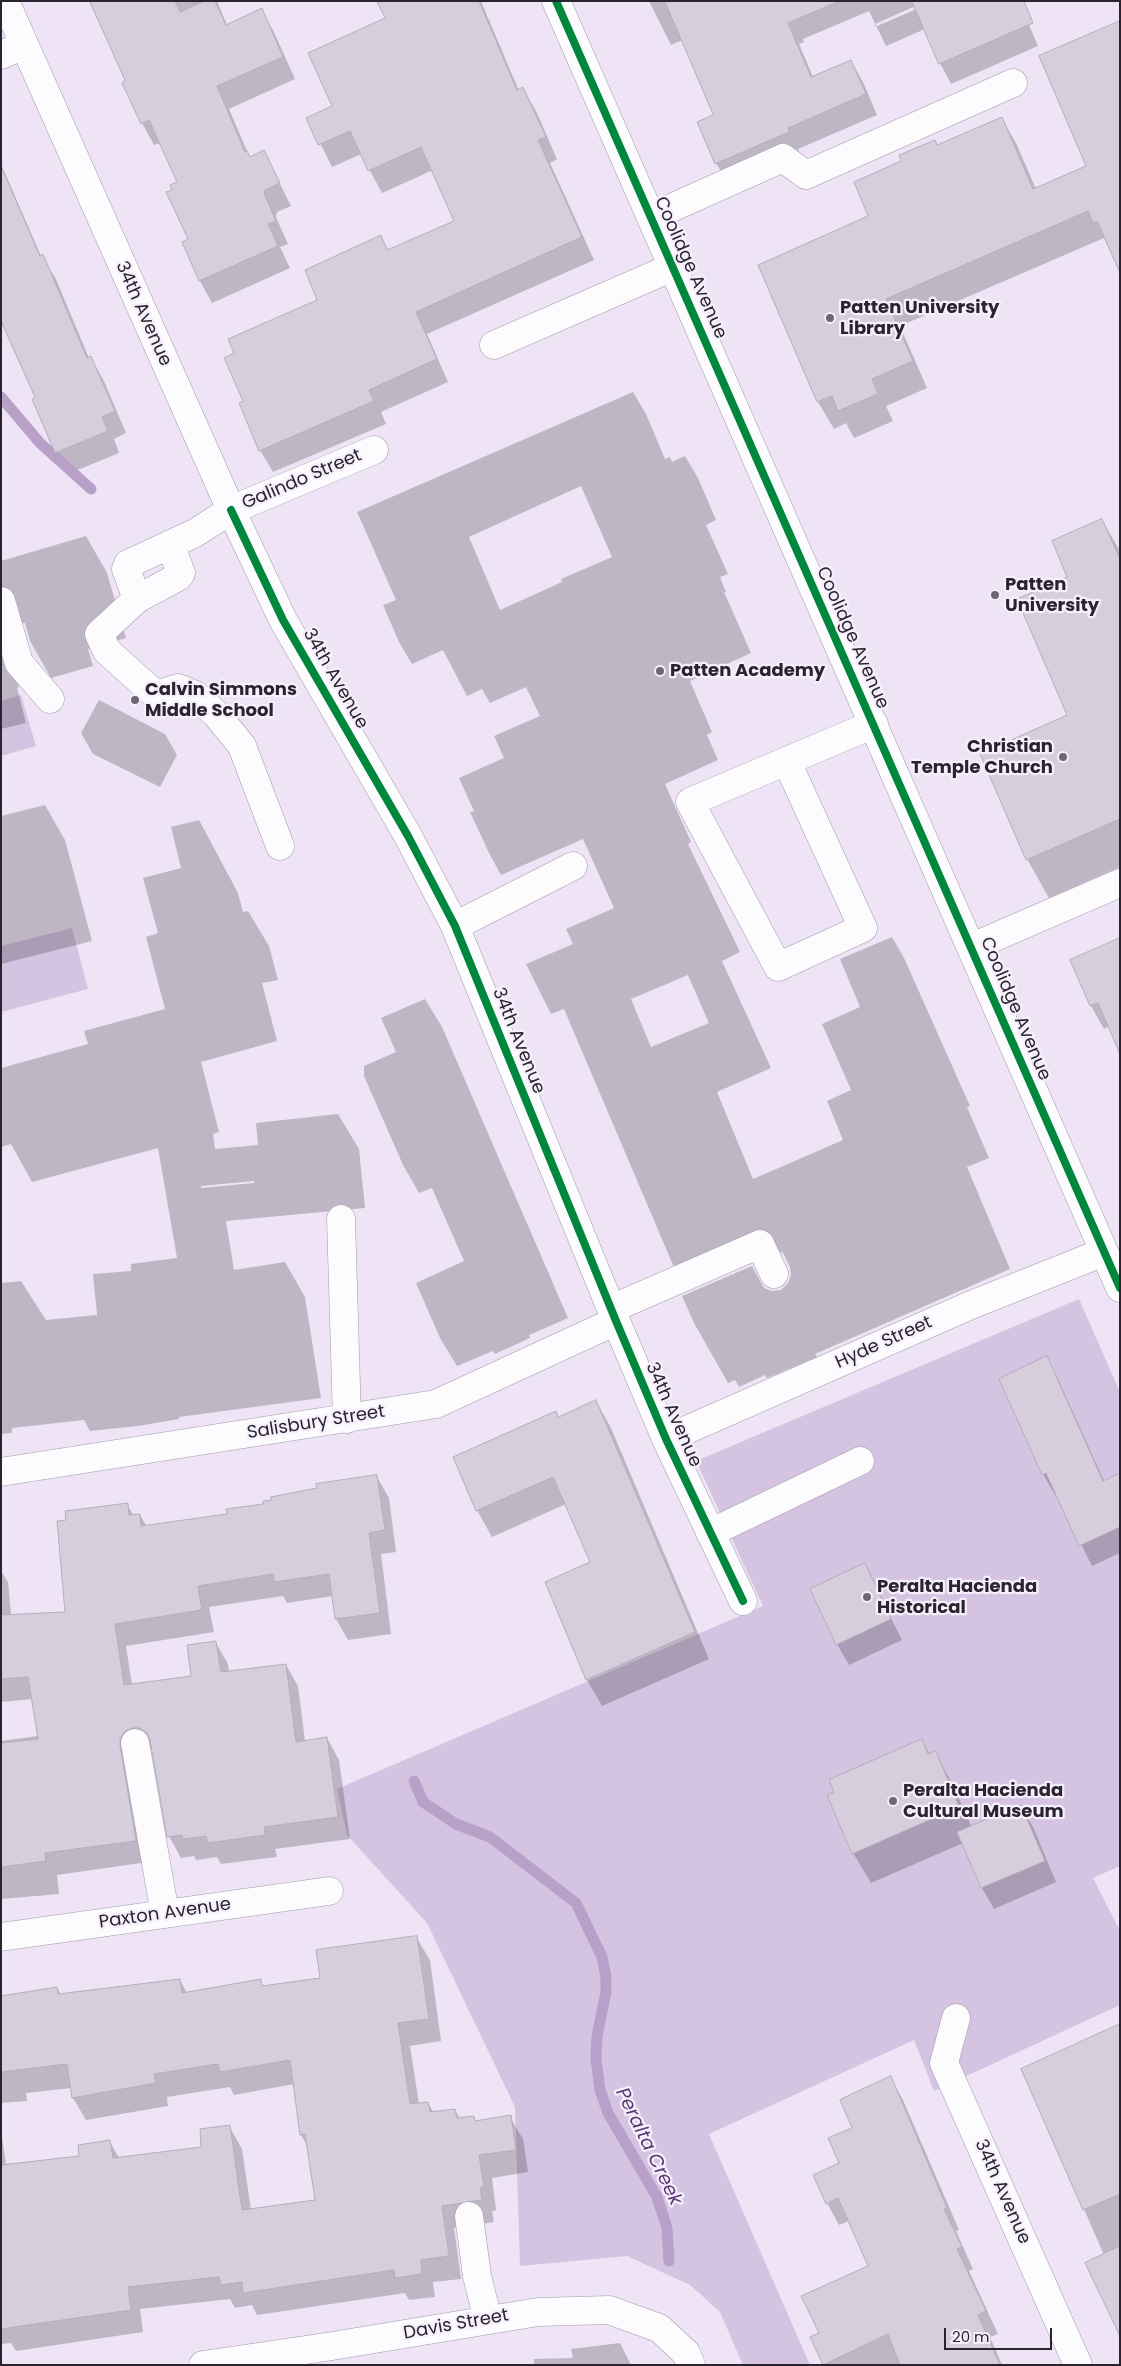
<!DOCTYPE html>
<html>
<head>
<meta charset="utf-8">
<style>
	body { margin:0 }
	#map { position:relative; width:1121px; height:2366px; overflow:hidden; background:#eee4f5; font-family:Poppins,sans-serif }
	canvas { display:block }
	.frame { position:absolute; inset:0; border:2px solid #2a242f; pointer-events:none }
	.scale { position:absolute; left:944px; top:2328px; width:108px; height:22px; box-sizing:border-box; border:2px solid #2a242f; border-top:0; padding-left:6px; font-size:15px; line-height:18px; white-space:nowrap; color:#2a242f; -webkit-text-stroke:4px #f6effc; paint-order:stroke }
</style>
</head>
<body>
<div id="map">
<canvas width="1121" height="2366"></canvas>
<div class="frame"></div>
<div class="scale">20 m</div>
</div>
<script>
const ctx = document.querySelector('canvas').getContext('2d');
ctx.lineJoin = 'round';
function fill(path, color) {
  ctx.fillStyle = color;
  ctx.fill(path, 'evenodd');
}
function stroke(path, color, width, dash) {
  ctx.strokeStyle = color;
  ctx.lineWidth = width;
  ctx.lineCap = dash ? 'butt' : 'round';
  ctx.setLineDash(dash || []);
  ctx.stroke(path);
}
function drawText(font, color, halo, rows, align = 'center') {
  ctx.font = font + ' Poppins,sans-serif';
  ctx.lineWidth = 4.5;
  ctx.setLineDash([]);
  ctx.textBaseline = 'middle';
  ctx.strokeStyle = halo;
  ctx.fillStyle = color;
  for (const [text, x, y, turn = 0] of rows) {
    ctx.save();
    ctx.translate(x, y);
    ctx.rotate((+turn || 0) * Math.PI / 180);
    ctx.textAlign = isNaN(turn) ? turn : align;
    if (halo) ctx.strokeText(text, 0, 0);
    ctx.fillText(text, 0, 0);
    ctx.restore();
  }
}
const green = new Path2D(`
	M21,695L36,746L1,756V701Z
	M72,928L88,989L1,1012V946Z
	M1079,1299L1120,1392V1866L1093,1878L1120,1931V2005L934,2091L914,2040L709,2134L810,2365H743L720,2312L690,2285L627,2256L520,2266L515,2107L427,1923L347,1835L337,1789L763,1606L696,1461Z`);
const shadow = new Path2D(`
	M89,1H217L227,25L261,10L274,32L295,79L229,109L250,158L264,152L291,206L277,212L276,217L288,244L280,247L290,268L212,303L200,281L190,239L174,190L178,183L161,143L154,145L142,123L127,82Z
	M378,1H481L519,91L523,89L536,111L557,159L550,163L594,260L427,334L448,382L381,412L386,424L273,472L260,450L245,401L319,300L380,237L389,251L455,221L433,170L382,193L361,154L332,167L308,118L333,107L386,19Z
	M649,1H1019L1038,46L951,84L940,63L925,29L886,46L869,11L803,39L804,42L799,44L813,77L851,61L863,82L877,115L798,149L800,153L728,184L716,163L715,116L683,40L671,45ZM920,4L921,7L875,27V24Z
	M1002,119L1017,145L1036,189L1088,167L1120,265L1104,238L900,326L927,388L886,406L893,421L854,438L846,423L834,429L818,402L759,265L870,216L937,146Z
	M1,164L41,256L55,277L89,358L90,357L103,379L126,433L114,439L119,453L68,474L56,453L33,399L36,398L1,318Z
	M633,392L646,414L665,459L670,457L672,462L685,456L698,478L716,520L706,525L728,574L720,577L726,592H724L751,653L690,681L712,732L707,735L718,760L665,784L691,842L688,844L740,952L722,961L771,1068L717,1092L753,1179L843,1140L827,1101L851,1090L822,1024L860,1007L840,959L892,937L904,958L970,1106L967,1107L989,1158L967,1167L1010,1269L815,1354L817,1357L767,1378L765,1375L739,1387L735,1380L728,1383L694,1323L682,1296L752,1266L764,1288L772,1291L781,1290L788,1283L791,1275L790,1267L783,1253L774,1250L686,1287L673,1265L564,1009L551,1014L526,964L573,944L566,929L614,908L583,839L501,875L489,853L470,812L474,811L459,778L504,758L494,736L540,716L526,687L490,703L482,689L467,696L443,650L412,664L399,642L383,605L396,600L357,512ZM581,486L612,557L561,579L562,582L500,610L469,537ZM688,975L709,1023L651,1047L631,999Z
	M1102,520L1120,551V867L1049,898L1027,859L1069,716V577Z
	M86,536L107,573L126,638L88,649L93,666L51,678L30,641L25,623H18L7,643L19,687L17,688L26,723L1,729V561Z
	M99,700L165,734L177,755L160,787L93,754L81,733Z
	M45,805L65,840L92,941L1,964V816Z
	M199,820L238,893L243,912L248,911L269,946L278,980L262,983L277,1041L201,1062L219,1132L213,1134L215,1149L258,1145L256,1123L338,1114L359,1149L365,1208L226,1221L234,1270L285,1262L305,1297L321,1398L179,1417V1419L138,1426L90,1431L84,1420L12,1428V1433L1,1434V1271L2,1283L21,1281L46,1320L97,1315L93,1274L131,1271V1264L177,1258L158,1148L32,1182L11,1144L1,1147V1068L88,1044L84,1031L165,1009L146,937L158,933L143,878L181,868L171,827ZM254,1181V1183L201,1188V1186Z
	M1120,940L1109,1026L1104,1029L1091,1006L1072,961Z
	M425,999L442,1027L568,1318L529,1335L530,1338L495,1354L493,1351L457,1366L440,1338L416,1283L464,1261L432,1188L419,1193L403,1165L364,1076V1066L396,1052L381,1018Z
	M1046,1358L1058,1379L1104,1481L1120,1476V1553L1092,1566L1056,1494L1055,1495L1043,1474Z
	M596,1401L611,1428L709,1659L602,1706L587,1680L567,1634L592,1563L566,1504L492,1537L477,1510L558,1418Z
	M377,1477L389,1498L396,1552L381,1554L391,1634L348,1640L336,1619L333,1596L287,1603L283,1596L209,1607L214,1632L126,1646L132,1685L193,1677L216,1643L228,1664L229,1672L286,1665L298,1686L305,1741L327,1738L339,1760L350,1839L275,1849L277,1857L221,1864L217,1857L196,1860L194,1856L181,1858L169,1836L153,1750L145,1749L148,1862L57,1875L59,1894L1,1899V1741L38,1736L33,1699L1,1702V1571L8,1582L11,1615L66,1613L67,1521L127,1505L134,1516L140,1515L147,1527L228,1515Z
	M864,1565L902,1640L849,1665L837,1644Z
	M922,1741L930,1755L935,1753L952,1783L972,1828L1021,1807L1033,1827L1056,1882L994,1909L982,1888L963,1843L871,1883L853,1853Z
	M416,1937L430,1960L441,2041L410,2046L419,2104L428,2103L434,2113L455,2110L460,2119L473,2117L476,2122L510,2117L523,2139L528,2172L492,2178L496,2210L492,2211L494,2222L454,2228L461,2279L433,2282L435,2297L409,2300L405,2293L257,2315L252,2305L235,2308L230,2299L140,2309L143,2332L16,2351L11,2343L1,2344V2131L6,2164L81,2157L110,2142L119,2158L202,2148L229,2126L242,2149L251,2210L316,2201L308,2147L301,2135L294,2084L234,2095L230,2087L167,2097L168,2106L86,2120L73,2098L72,2088L26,2093L27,2101L1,2103V1997L57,1988L61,1995L180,1980L187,1993L260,1981L264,1987L321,1979Z
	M1120,2026V2333L1104,2255L1023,2069Z
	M890,2078L903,2100L959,2230L956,2231L973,2269L969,2271L998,2334L990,2337L1002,2365H824L812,2337L820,2334L869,2267L849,2221L839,2225L827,2203L854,2128Z
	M620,2343L631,2365H534V2359L573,2358L571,2349Z`);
const stream = new Path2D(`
	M1,397L40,443L91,489
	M414,1781L423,1802L456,1824L490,1837L576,1903L602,1957L606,1977V1992L597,2036L596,2059L600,2090L608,2113L657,2197L667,2228L669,2261`);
const building = new Path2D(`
	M90,1H175L180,12L204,1H215L226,25L262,8L283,57L217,86L245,152L247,151L250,157L264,150L280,183L265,190L264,193L276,221L268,224L278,246L199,281L182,242L188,239L166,192L172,190L170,185L177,182L149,120L141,124L122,83L125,81Z
	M377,1H479L517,90L523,87L546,137L538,140L582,237L416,312L437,359L369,390L374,401L259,451L239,403L243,401L224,358L234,353L228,339L317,300L305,270L381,235L387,250L454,221L421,147L368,171L350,131L318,145L306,118L332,106L308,53L385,18Z
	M665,1H840L788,23L811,77L851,60L866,94L788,128L789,132L715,164L697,122L713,115Z
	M912,1H1024L1033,23L939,64Z
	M1120,21V273L1097,221L1093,223L1088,211L886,299L913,361L872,379L878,394L838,411L832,396L817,402L758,265L868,216L854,182L901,161L899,155L935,140L937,145L1002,117L1033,189L1086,166L1039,56Z
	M1,166L40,256L43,254L87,358L91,356L115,411L102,417L108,431L55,453L32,399L35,397L1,321Z
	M1102,519L1120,559V819L1026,860L980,754L1067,715L1017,599L1067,577L1052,541Z
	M1120,938V1054L1098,1003L1090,1006L1070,960Z
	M1047,1356L1103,1481L1120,1473V1527L1079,1546L1046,1473L1042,1475L999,1379Z
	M596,1400L695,1632L586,1680L545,1582L590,1562L553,1477L476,1511L453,1457L556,1411L558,1417Z
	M377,1475L385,1530L369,1533L380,1613L335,1619L329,1574L274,1582L273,1574L198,1586L202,1610L115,1624L124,1685L191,1676L187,1645L216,1641L221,1672L286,1664L296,1742L327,1737L338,1817L264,1827L265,1835L208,1843L206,1836L183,1839L182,1835L167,1837L150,1740L147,1733L140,1728H133L125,1731L120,1738V1745L136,1841L45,1853L46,1861L1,1867V1743L38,1739L28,1677L1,1679V1615L65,1612L57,1521L66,1520L65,1511L128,1503L129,1515L140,1514L141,1526L227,1514L226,1509L263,1504V1501L271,1500V1497L317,1488L316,1484Z
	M865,1563L891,1619L836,1645L810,1589Z
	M922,1739L928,1754L936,1751L959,1807L852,1854L827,1795L834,1792L829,1780Z
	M1021,1805L1045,1861L981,1888L957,1832Z
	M417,1936L429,2019L398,2023L410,2104L428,2102L430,2112L455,2109L457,2118L474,2116L475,2121L511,2115L516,2150L479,2155L484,2187L480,2188L482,2200L442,2206L449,2256L421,2260L422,2274L395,2278L394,2270L243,2293L242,2282L221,2285L219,2277L128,2287L131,2310L1,2329V2165L79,2156L78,2145L110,2140L113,2158L201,2147L200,2129L230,2125L242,2210L315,2200L305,2134L300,2135L290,2060L220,2072L218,2064L154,2074L156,2083L72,2098L67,2064L1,2072V1996L57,1987L58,1994L180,1979L182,1993L261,1979L262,1986L320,1978L316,1950Z
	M1120,2024V2194L1083,2210L1021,2069Z
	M891,2076L947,2208L944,2209L962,2247L957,2249L986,2311L978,2315L1000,2365H900L888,2334L823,2365L810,2337L819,2333L801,2296L868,2266L838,2198L826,2204L813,2175L839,2163L828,2138L852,2128L840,2100Z
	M1120,2246V2336L1085,2263Z`);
const minor = new Path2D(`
	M5,1L231,510L283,620L408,836L455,926L616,1321L666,1439L743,1601
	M556,1L1120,1288
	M1,55L24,45
	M651,217L783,158L806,175L1013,83
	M494,345L673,267
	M170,544L181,573L178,577L137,599L99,634L107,651L156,695L178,688L195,695L216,714L242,746L280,846
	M137,599L126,569L128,564L195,533L231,510L374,450
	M1,601L19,663L50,699
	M787,762L863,928L778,967L690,802L874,724
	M455,926L573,866
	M972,947L1120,883
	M341,1219L347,1419
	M611,1309L760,1244L774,1274
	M666,1439L971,1305L1104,1252
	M1,1472L436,1404L616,1321
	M710,1533L860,1461
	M135,1743L165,1914
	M1,1937L329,1891
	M956,2018L944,2063L1078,2365
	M469,2216L477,2276L488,2320
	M203,2365L326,2347L538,2312L609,2310L659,2328L686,2353L691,2365`);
const cycleway = new Path2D(`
	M556,1L1120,1288
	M231,510L283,620L408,836L455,926L616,1321L666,1439L743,1601`);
const markers = [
	[830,318,5,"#6f6774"],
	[995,595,5,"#6f6774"],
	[660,671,5,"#6f6774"],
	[135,700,5,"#6f6774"],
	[1063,757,5,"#6f6774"],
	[867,1597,5,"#6f6774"],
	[893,1801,5,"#6f6774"]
];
const streetNames = [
	["Coolidge Avenue",690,268,66],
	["34th Avenue",143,314,66],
	["Galindo Street",302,480,-23],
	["Coolidge Avenue",852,638,66],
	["34th Avenue",335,679,60],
	["Coolidge Avenue",1015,1009,67],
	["34th Avenue",518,1041,68],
	["Hyde Street",884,1343,-24],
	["34th Avenue",673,1415,66],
	["Salisbury Street",316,1423,-9],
	["Paxton Avenue",165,1914,-8],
	["34th Avenue",1002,2192,66],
	["Davis Street",456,2325,-10]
];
const poiNames = [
	["Patten University",840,308],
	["Library",840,329],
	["Patten",1005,585],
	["University",1005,606],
	["Patten Academy",670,671],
	["Calvin Simmons",145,690],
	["Middle School",145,711],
	["Christian",1053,747,"right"],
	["Temple Church",1053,768,"right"],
	["Peralta Hacienda",877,1587],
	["Historical",877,1608],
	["Peralta Hacienda",903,1791],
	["Cultural Museum",903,1812]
];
const waterNames = [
	["Peralta Creek",648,2147,64]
];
fill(green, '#d5c3e2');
fill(shadow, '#0003');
stroke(stream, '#b8a0c9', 11);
fill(building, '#d6cedc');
stroke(building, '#b5adba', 1);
stroke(minor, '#a19aa6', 29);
stroke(minor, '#fcfbfe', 28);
stroke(cycleway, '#00873e', 8);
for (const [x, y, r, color] of markers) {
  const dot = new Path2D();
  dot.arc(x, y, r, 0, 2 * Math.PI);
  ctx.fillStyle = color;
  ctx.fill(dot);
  stroke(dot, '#f6effc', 2);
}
drawText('18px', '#2a242f', '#f6effc', streetNames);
drawText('bold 18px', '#2a242f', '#f6effc', poiNames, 'left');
drawText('italic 19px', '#5e3676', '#f6effc', waterNames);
</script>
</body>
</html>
